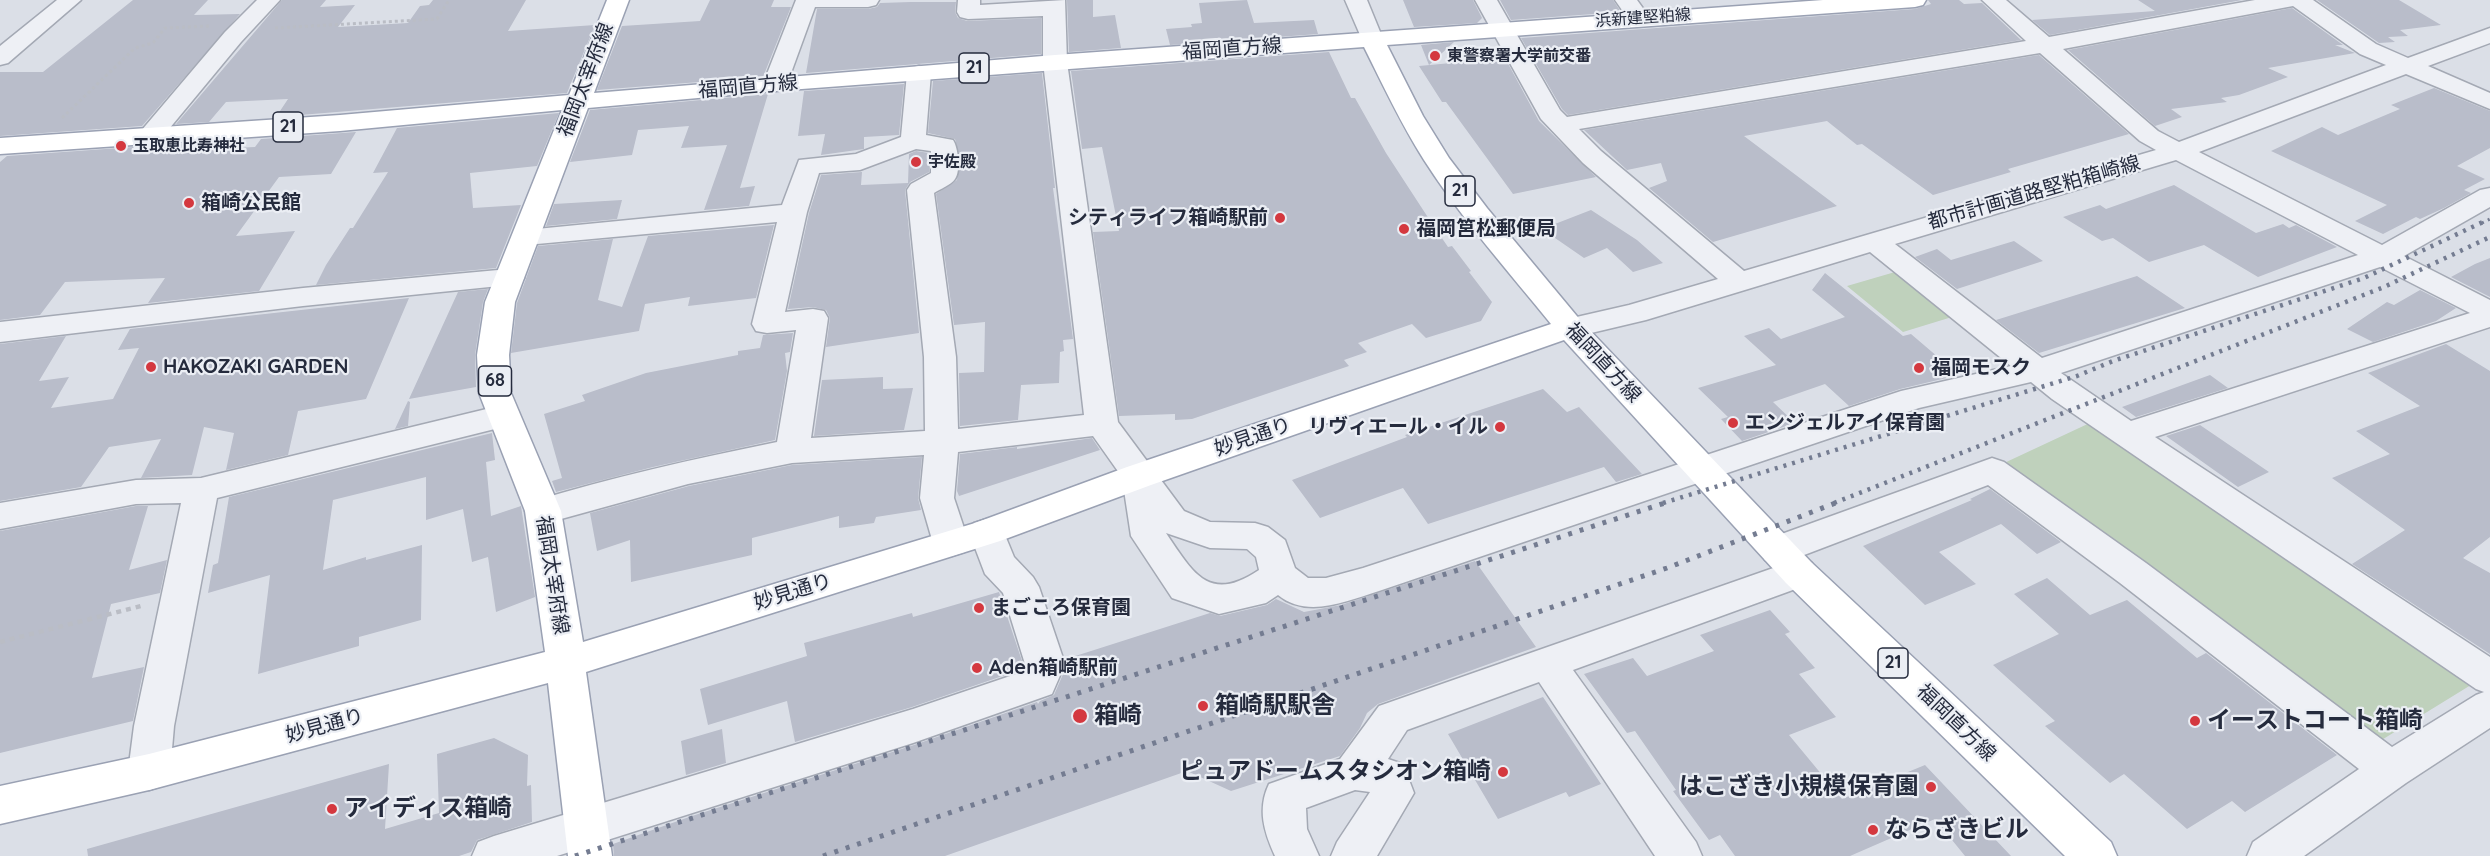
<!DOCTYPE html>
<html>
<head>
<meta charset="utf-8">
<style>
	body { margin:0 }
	canvas { display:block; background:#dbdfe7 }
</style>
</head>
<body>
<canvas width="2490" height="856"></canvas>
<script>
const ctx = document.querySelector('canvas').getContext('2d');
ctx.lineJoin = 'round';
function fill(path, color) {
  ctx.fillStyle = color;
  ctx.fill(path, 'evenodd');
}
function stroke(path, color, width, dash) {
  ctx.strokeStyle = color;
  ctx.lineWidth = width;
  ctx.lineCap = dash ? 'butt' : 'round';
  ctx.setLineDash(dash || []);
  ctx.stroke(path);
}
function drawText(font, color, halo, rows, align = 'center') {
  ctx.font = font + ' Quicksand,"Noto Sans JP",sans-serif';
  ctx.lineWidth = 4.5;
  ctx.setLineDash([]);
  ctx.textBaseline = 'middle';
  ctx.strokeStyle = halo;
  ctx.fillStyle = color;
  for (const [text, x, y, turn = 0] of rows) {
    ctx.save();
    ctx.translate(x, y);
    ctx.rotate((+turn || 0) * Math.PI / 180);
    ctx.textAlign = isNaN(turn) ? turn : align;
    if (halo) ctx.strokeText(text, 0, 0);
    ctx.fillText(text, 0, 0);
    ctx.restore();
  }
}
const green = new Path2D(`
	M1895,272L1952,317L1903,332L1847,286Z
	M2094,421L2479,680L2380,741L2002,464Z`);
const building = new Path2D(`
	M133,0H208L194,15L240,14L142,126L0,136V72H43Z
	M282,0H326L320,7L355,5L338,27L408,23L420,6L429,5L433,0H526L508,31L595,25L567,93L276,117L288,99L226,102L209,122L176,124Z
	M710,0H774L771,7H791L763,77L597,90L622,26L700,21Z
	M1067,0H1093V17L1115,15L1121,48L1069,52Z
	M1247,0L1254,23L1314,20L1318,34L1170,45L1166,29L1192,27L1191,24L1202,23L1199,3Z
	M1403,0H1473L1482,18L1477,23L1414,27Z
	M1500,0H1613L1621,12L1511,20Z
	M1928,0H1959L1964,4L1982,3L2021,40L1568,115L1562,109L1521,38L1915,9L1931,4Z
	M2138,0H2242L2050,35L2032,20L2155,11Z
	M2317,0H2399L2441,25L2400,30L2408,36L2388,37L2395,42L2379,43Z
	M911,2H956L955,12L958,18L967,21L1041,18V54L806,73L817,9H868L877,7L880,3Z
	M2292,8L2343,45H2335L2355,53L2268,68L2288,77L2239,95L2221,98L2227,102L2171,109L2182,117L2155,126L2068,50Z
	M1454,42L1429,65L1421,45Z
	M1329,52L1351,98H1355L1386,153L1429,219L1448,247L1452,246L1471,271L1469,272L1492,302L1481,321L1426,338L1412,324L1358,343L1367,352L1344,360L1349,366L1192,419L1175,420V414L1119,416L1093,232L1119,231L1102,147L1082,149L1071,71Z
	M2039,55L2129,134L2008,169L2011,172L1933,195L1862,144L1857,145L1827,121L1744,136L1837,206L1713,242L1649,188L1667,181L1661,163L1627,170L1584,130Z
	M1505,58L1539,121L1596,177L1513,194L1446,102H1442L1419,66Z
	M1042,73L1055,188H1053L1073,339L1063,340L1064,351L1060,352L1059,383L1021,385L1018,420L960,426L959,373L984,372L985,322L954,325L936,194L957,180L960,159L955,139L928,133L933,81Z
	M904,84L899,135L864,137V149L821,155L825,134L798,136L804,91Z
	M2434,88L2490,111V148L2457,166L2485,179L2464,190L2471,193L2444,208L2420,219L2416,217L2383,234L2355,221L2387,205L2271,151L2322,127L2338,135L2400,109L2391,105Z
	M768,94L740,188L755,186L749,206L704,210L727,145L681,148L689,126L638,130L632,155L570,162L590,110Z
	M559,113L537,166L470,173L473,208L521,205L496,268L316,285L326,265L350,228H353L388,172L373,173L397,128Z
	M356,132L331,174L279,177L236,236L295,231L259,291L148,303L165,278L65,282L40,315L0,320V162L7,156L190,143L184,150L255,147L261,139Z
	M916,151L929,153V172L910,182L905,190L919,333L826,347L830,318L826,310L813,307L788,309L809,213L821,175L862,172L861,185L908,183L909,154Z
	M2174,185L2256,233L2283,224L2289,228L2296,225L2337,247L2258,277L2204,245L2149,262L2113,238L2102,241L2063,217L2100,205L2106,209Z
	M622,200L617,219L546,226L554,204Z
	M1591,210L1637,240L1663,263L1633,272L1607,248L1584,258L1542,229Z
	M774,225L756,298L688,306L690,297L645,304L639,331L511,353L517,303L538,246L613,239L598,300L622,307L648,236Z
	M2014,241L2043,261L1957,289L1915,257L1937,249L1951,260Z
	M2490,258V297L2451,277L2475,264Z
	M1825,273L1903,336L1911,334L1959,375L1900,389L1849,406L1825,384L1773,402L1795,423L1742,441L1721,419L1728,417L1698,388L1776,365L1744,336L1769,328L1781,339L1845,317L1812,290Z
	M2137,276L2185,308L2039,353L1996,320Z
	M488,289L483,302L475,355L476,387L409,399L458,292Z
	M2420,290L2456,308L2436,321L2373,342L2347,329L2387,302L2394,305Z
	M409,298L366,399L298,411L288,455L226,470L234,433L204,427L192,475L141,478L161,439L109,447L81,487L0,501V344L66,336L39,381L69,377L51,408L113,399L139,348L118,350L130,329Z
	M793,333L790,352L785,353L787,371L775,440L653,467L556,492L552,481L562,478L544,414L585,401L582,395L646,373L738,355V351L760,348L763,335Z
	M2446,344L2490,371V537L2463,558L2490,573V654L2352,564L2405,530L2332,478L2390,454L2356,431L2420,406L2368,373Z
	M2210,375L2228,388L2136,417L2122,407Z
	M883,377V389L913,388L904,430L814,436L822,380Z
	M1543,389L1567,412L1579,407L1642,474L1616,482L1604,467L1428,524L1403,488L1320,518L1292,480L1407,437L1405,435Z
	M408,401L410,402L408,426L395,429Z
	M2200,425L2269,472L2238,487L2166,436Z
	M492,433L495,460L486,462L491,516L521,506L535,597L496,612L488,557L472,562L463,509L426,520V477L333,500L323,570L366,557V560L422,545L421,620L359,637V646L258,674L270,575L208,593L213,565L218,563L229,497Z
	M1092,438L1100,450L959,496L957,491L960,454L1017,447V449Z
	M922,457L918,498L921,510L876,517L874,523L839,528V516L752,538V555L631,582L630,540L597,551L590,513L689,486L792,465Z
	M1990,489L2061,542L2037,554L2001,524L1939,552L1976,584L1925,605L1863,546L1972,500L1970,499Z
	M136,506H148L129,570L167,560L160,593L111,604L92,678L144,667L133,721L0,753V531Z
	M1475,561L1536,647L1378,704L1367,713L1360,728L1340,756L1231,791L1187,771L945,856H614L613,844L692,816L914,745L1037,702L1038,704L1040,701L1054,695L1067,665L1066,659L1210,613L1220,616L1267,605L1276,599L1304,612L1341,605Z
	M2047,578L2090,615L2127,600L2197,658L2206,653L2337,755L2245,812L2232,801L2187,829L2124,774L2110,783L2045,726L2055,721L1993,665L2059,634L2014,594Z
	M999,592L1023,664L1020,670L912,707L795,742L787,701L708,725L700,689L807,656L804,643L912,613L913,617Z
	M1770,610L1790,632L1785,634L1815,668L1799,674L1836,717L1789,735L1842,799L1925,765L2011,856H1965L1935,819L1850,856H1735L1720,835L1709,840L1673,791L1676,790L1635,731L1627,733L1584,674L1633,658L1647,676L1714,651L1700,635Z
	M1543,697L1601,784L1569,797L1566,792L1498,819L1448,734Z
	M722,729L726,763L686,775L681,741Z
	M494,738L528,755L527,786L531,785L532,822L477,840L471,852L459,856H88L87,849L389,764L385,829L439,813L437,754Z`);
const pathFar1 = new Path2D(`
	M275,28L437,19L449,0
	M62,118L135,48L153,43L165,28L210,26`);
const path = new Path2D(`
	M0,642L145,605`);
const minor = new Path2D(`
	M57,0H81L8,63L0,65V46Z
	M257,0H280L241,42L159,141L150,144L141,141L137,136L141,131L225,32Z
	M796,0H879L876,5L868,7H815L787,84L784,89L775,91L766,89L763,84Z
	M958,0H980V5L1065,0L1067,62L1118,422L1184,511L1210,522L1255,523L1268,527L1285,540L1295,568L1308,578H1326L1363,568L1901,391L2011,366L1870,252L1646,320L1570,338L1559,335L1555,328L1559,321L1629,305L1718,279L1583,163L1541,119L1475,0H1497L1560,110L1567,117L2026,41L1982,0H2006L2049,37L2255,0H2313L2376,44L2408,58L2490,28V43L2428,66L2490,93V109L2406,74L2199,152L2382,245L2480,190L2490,188V207L2404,256L2490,300V327L2155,437L2490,657V728L2406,783L2304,856H2247L2253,842L2359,769L2120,583L1988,485L1791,560L1778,564L1765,560L1760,550L1765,540L1992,458L2004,462L2146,563L2392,747L2476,695L2484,692L2476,689L2052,399L2031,382L1919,408L1379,591C1347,601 1307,619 1278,595L1266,603L1219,614L1172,598L1131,536L1122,477L1093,436L958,452L954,498L969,543L964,552L951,556L938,552L933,543L920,498L924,455L792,463L688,484L543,524L531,520L525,511L531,502C612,477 694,459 777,442L796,330L767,333L756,331L752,324L777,222L526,245L516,243L512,237L516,231L782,205L799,160L856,154L901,137L907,73L911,68L919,66L927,68L931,73L926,135L953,140C958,147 961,171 955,179C951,185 940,189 934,193L956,357L958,429L1084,415L1043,62V16L968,19L960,17L957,12ZM2293,6L2360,54L2386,65L2179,142L2158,131L2063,49ZM2040,53L2140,141L2156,150L1744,271L1601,151L1579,129ZM916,149L931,151V173L911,184L907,190L924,357L925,431L811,438L828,318L824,311L813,309L785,312L807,212L819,173L860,170ZM2176,160L2358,255L2042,358L1895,244ZM2380,267L2470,313L2131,421L2061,373ZM1166,533L1210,548L1247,549L1256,557L1259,570C1209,604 1193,573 1166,533Z
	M1345,0H1367L1383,39L1380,44L1372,46L1364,44Z
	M1615,0H1637L1650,18L1647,23L1639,25L1631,23Z
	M509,269L519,272L524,278L519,284L303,306L0,342V322L303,288Z
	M503,405L515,408L519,416L515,424L217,498L174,726L170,772L164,785L149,790L134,785L128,772L134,726L181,503L136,504L0,529V503L136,480L201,478Z
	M987,519L1000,523L1014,557L1033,577L1039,587L1065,664L1052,694L913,743L557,856H472L478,842L494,836L913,709L1022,672L1025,664L1003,593L985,574L969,532L974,523Z
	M1799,559L1812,563L1817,573L1812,583L1573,670L1696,842L1702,856H1655L1539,682L1407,730L1388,759L1403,764L1414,793L1377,856H1331L1337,842L1370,792L1355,790L1306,808L1307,829L1319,856H1275C1264,832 1257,809 1269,784L1340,759L1379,706Z`);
const major = new Path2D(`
	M607,0H629L594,93L1055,55L1823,0H1926L1923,5L1915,7L1387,45L1423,116L1449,158L1487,208L1581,321L1812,563L2111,842L2117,856H2065L1786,583L1564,340L1151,485L1000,541L586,672L612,856H568L548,683L149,790L0,824V786L149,754L545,652L525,511L479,393L477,355L485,302L562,110L340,131L0,154V138L340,115L569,95ZM1364,47C1383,85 1401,124 1424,160C1461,218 1508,271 1551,324L1127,467L975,523L583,642L561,511L511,393L509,355L515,302L588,108L775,91Z`);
const railFar2 = new Path2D(`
	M2482,223L2490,219`);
const railFar1 = new Path2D(`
	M1663,503L2077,376L2113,361L2364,278L2485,221
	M1834,503L2384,287L2490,237`);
const rail = new Path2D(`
	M575,856L1668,502
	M823,856L1667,568L1838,502`);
const markers = [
	[1435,56,6,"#d4383f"],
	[121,146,6,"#d4383f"],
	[916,162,6,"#d4383f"],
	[189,203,6,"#d4383f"],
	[1280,218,6,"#d4383f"],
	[1404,229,6,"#d4383f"],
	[151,367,6,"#d4383f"],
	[1919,368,6,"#d4383f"],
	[1733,423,6,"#d4383f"],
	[1500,427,6,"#d4383f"],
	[979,608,6,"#d4383f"],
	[977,668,6,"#d4383f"],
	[1203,706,6,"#d4383f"],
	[1080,716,8,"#d4383f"],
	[2195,721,6,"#d4383f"],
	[1503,772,6,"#d4383f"],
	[1931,787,6,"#d4383f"],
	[332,809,6,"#d4383f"],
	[1873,830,6,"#d4383f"]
];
const farStreetnames = [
	["浜新建堅粕線",1643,18,-4]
];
const farPoinames = [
	["東警察署大学前交番",1447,56],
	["玉取恵比寿神社",133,146],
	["宇佐殿",928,162]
];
const shields = [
	[974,68,30],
	[288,127,30],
	[1460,191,30],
	[495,381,33],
	[1893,663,30]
];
const shieldNames = [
	["21",974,68],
	["21",288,127],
	["21",1460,191],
	["68",495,381],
	["21",1893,663]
];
const streetNames = [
	["福岡直方線",1232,49,-4],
	["福岡太宰府線",586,80,-69],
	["福岡直方線",748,87,-5],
	["都市計画道路堅粕箱崎線",2034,193,-16],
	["福岡直方線",1603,363,47],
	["妙見通り",1253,437,-19],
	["福岡太宰府線",552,575,81],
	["妙見通り",793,592,-17],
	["福岡直方線",1956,723,44],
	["妙見通り",325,726,-15]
];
const poiNames = [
	["箱崎公民館",201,203],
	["シティライフ箱崎駅前",1268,218,"right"],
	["福岡筥松郵便局",1416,229],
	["HAKOZAKI GARDEN",163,367],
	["福岡モスク",1931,368],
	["エンジェルアイ保育園",1745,423],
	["リヴィエール・イル",1488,427,"right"],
	["まごころ保育園",991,608],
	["Aden箱崎駅前",989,668]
];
const nearPoinames = [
	["箱崎駅駅舎",1215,706],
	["箱崎",1094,716],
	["イーストコート箱崎",2207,721],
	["ピュアドームスタシオン箱崎",1491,772,"right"],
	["はこざき小規模保育園",1919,787,"right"],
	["アイディス箱崎",344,809],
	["ならざきビル",1885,830]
];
fill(green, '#bfd1bc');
fill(building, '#b9bdca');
stroke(minor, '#a4a9b4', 3);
stroke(major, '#9aa1b3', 3);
stroke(pathFar1, '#babdc5', 3, [3, 3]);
stroke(path, '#babdc5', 4.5, [5, 5]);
fill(minor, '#eef0f5');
fill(major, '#fff');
stroke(railFar2, '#747c91', 3, [2, 4.5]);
stroke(railFar1, '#747c91', 4.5, [3, 6]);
stroke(rail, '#747c91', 5, [4, 8]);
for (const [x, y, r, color] of markers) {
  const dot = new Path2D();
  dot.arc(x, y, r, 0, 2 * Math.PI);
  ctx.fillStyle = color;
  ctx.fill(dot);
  stroke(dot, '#ebeef4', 2);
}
drawText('16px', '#252b3d', '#ebeef4', farStreetnames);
drawText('bold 16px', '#252b3d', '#ebeef4', farPoinames, 'left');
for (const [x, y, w] of shields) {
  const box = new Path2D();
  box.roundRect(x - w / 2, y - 15, w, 30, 4.5);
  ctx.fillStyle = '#ebeef4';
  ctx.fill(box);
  stroke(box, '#252b3d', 1.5);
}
drawText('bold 18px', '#252b3d', null, shieldNames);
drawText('20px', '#252b3d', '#ebeef4', streetNames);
drawText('bold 20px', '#252b3d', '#ebeef4', poiNames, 'left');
drawText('bold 24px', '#252b3d', '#ebeef4', nearPoinames, 'left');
</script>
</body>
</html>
